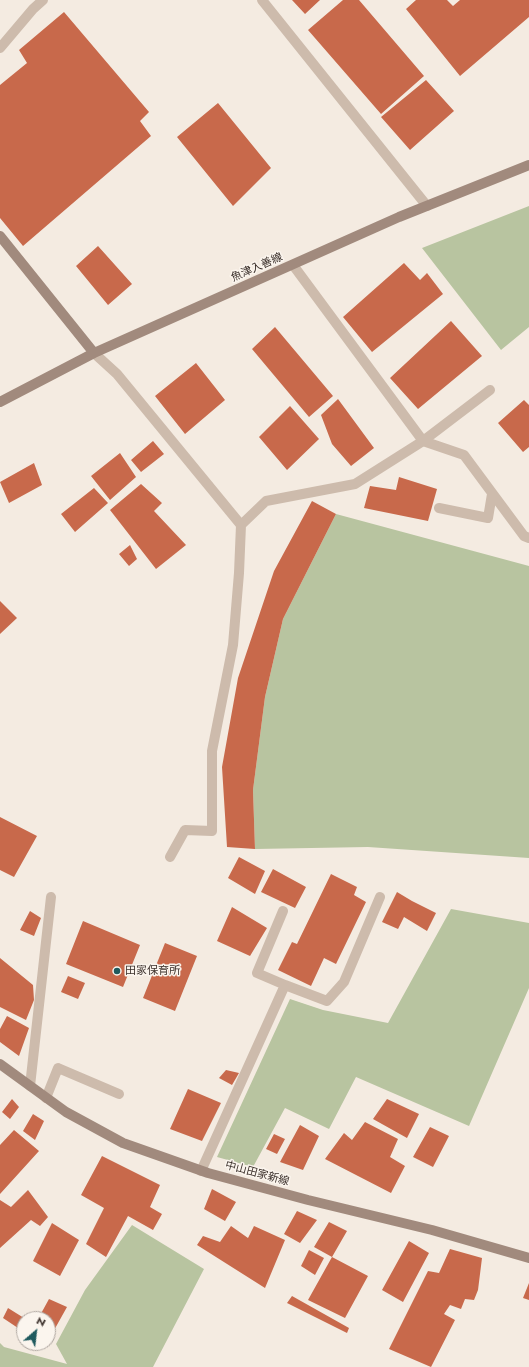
<!DOCTYPE html>
<html>
<head>
<meta charset="utf-8">
<style>
	body { margin:0 }
	#map { position:relative; width:529px; height:1367px; overflow:hidden; background:#f4ebe1; font-family:Jost,sans-serif }
	canvas { display:block }
	.north { position:absolute; left:16px; top:1311px; width:40px; height:40px; box-sizing:border-box; background:#fbf5ee; border:1px solid #aea6a0; border-radius:50%; rotate:28deg; font-size:11px; font-weight:700; line-height:16px; text-align:center; color:#3b302b }
	.north::after { content:''; display:block; margin:auto; width:14px; height:18px; background:#1f5a5e; clip-path:polygon(50% 0,100% 100%,50% 72%,0 100%) }
</style>
</head>
<body>
<div id="map">
<canvas width="529" height="1367"></canvas>
<div class="north">N</div>
</div>
<script>
const ctx = document.querySelector('canvas').getContext('2d');
ctx.lineJoin = 'round';
function fill(path, color) {
  ctx.fillStyle = color;
  ctx.fill(path, 'evenodd');
}
function stroke(path, color, width, dash) {
  ctx.strokeStyle = color;
  ctx.lineWidth = width;
  ctx.lineCap = dash ? 'butt' : 'round';
  ctx.setLineDash(dash || []);
  ctx.stroke(path);
}
function drawText(font, color, halo, rows, align = 'center') {
  ctx.font = font + ' Jost,"Noto Sans JP",sans-serif';
  ctx.lineWidth = 3;
  ctx.setLineDash([]);
  ctx.textBaseline = 'middle';
  ctx.strokeStyle = halo;
  ctx.fillStyle = color;
  for (const [text, x, y, turn = 0] of rows) {
    ctx.save();
    ctx.translate(x, y);
    ctx.rotate((+turn || 0) * Math.PI / 180);
    ctx.textAlign = isNaN(turn) ? turn : align;
    if (halo) ctx.strokeText(text, 0, 0);
    ctx.fillText(text, 0, 0);
    ctx.restore();
  }
}
const green = new Path2D(`
	M529,206V327L501,350L422,248Z
	M336,514L529,566V858L368,847L255,849L253,790L265,697L283,619Z
	M451,909L529,923V988L469,1126L356,1077L329,1129L285,1108L253,1167L217,1157L290,999L323,1010L388,1023Z
	M132,1225L204,1269L153,1367H0V1343L4,1347L67,1364L56,1344L85,1290Z`);
const building = new Path2D(`
	M292,0H320L305,14Z
	M343,0H359L424,76L381,114L308,30Z
	M416,0H447L453,6L460,0H529V17L460,76L406,9Z
	M64,12L149,112L140,121L151,136L23,246L0,218V85L27,63L19,50Z
	M426,80L454,111L410,150L381,117Z
	M218,103L271,168L233,206L177,137Z
	M98,246L132,284L108,305L76,266Z
	M404,263L420,280L427,273L443,294L372,352L343,317Z
	M451,321L482,356L418,409L390,378Z
	M275,327L333,396L309,417L252,349Z
	M196,363L225,400L185,434L155,396Z
	M338,399L374,448L351,466L332,444L321,415Z
	M524,400L529,405V447L523,452L498,423Z
	M290,406L319,439L287,470L259,437Z
	M153,441L164,454L141,472L131,460Z
	M120,453L136,477L110,500L91,476Z
	M34,463L42,485L9,503L0,482Z
	M399,477L437,489L428,521L364,508L370,486L396,490Z
	M141,484L162,503L154,511L186,545L156,569L110,510Z
	M94,488L108,503L75,532L61,514Z
	M312,501L336,514L283,619L265,697L253,790L255,849L227,847L222,767L238,678L274,571Z
	M130,545L137,559L129,566L119,554Z
	M0,601L17,618L0,634Z
	M0,817L37,836L14,877L0,870Z
	M239,857L265,871L255,894L228,878Z
	M273,869L306,887L295,908L261,892Z
	M331,874L357,887L354,895L366,902L336,964L324,958L311,986L278,970L292,942L297,944Z
	M397,892L412,901L436,913L427,931L404,917L398,929L382,922Z
	M232,907L267,928L250,956L217,941Z
	M30,911L41,918L34,936L20,930Z
	M83,921L140,945L123,987L66,964Z
	M165,943L197,956L175,1011L143,998Z
	M0,958L33,985L34,1000L26,1020L0,1007Z
	M68,976L85,983L78,999L61,992Z
	M7,1016L29,1028L19,1056L0,1042V1029Z
	M226,1070L239,1073L232,1085L219,1078Z
	M188,1089L221,1103L202,1141L170,1129Z
	M12,1099L19,1107L10,1119L2,1112Z
	M387,1099L419,1114L407,1138L373,1119Z
	M33,1114L44,1121L35,1140L23,1131Z
	M365,1122L398,1139L390,1157L405,1166L391,1193L325,1159L344,1133L352,1140Z
	M300,1125L319,1136L303,1170L280,1162Z
	M430,1127L449,1136L433,1167L413,1157Z
	M14,1130L39,1151L0,1194V1145Z
	M274,1134L285,1139L277,1154L266,1149Z
	M102,1156L160,1185L150,1207L162,1214L153,1230L128,1216L106,1257L86,1244L104,1208L81,1195Z
	M212,1189L236,1202L225,1221L204,1209Z
	M28,1190L48,1217L40,1226L31,1220L0,1248V1200L11,1207Z
	M297,1211L317,1220L300,1243L284,1234Z
	M329,1222L347,1231L332,1257L314,1247Z
	M52,1223L79,1240L60,1276L33,1261Z
	M231,1226L248,1238L254,1226L285,1240L265,1288L197,1245L203,1236L220,1242Z
	M409,1241L429,1253L403,1302L382,1290Z
	M450,1249L482,1258L478,1290L474,1300L465,1299L461,1309L450,1305L444,1314L455,1320L431,1367L389,1349L428,1271L439,1273Z
	M309,1250L324,1258L315,1275L301,1266Z
	M332,1257L368,1276L345,1318L308,1300Z
	M529,1283V1300L523,1298Z
	M292,1296L349,1328L347,1333L287,1303Z
	M49,1299L67,1307L48,1341V1319H38Z
	M8,1308L24,1318V1332L3,1318Z`);
const lane = new Path2D(`
	M46,1098L58,1068L119,1094`);
const street = new Path2D(`
	M262,0L427,206
	M0,48L33,9L43,0
	M94,353L117,374L241,525L266,501L355,484L423,441L293,265
	M423,441L464,455L524,536L529,538
	M423,441L490,390
	M439,508L488,518L492,494
	M170,857L185,830L212,831V751L233,645L239,573L241,525
	M285,985L327,1001L344,982L380,897
	M30,1086L51,897
	M201,1171L285,985L257,973L283,911`);
const secondary = new Path2D(`
	M0,236L94,353
	M0,402L94,353L399,217L529,165
	M0,1064L66,1112L123,1143L208,1173L308,1200L432,1230L529,1258`);
const markers = [
	[117,971,4,"#1f5a5e"]
];
const streetNames = [
	["魚津入善線",257,268,-24],
	["中山田家新線",257,1174,15]
];
const poiNames = [
	["田家保育所",125,971]
];
fill(green, '#b8c4a0');
fill(building, '#c8694b');
stroke(lane, '#cdbbac', 10);
stroke(street, '#cdbbac', 10);
stroke(secondary, '#a18a7d', 10);
for (const [x, y, r, color] of markers) {
  const dot = new Path2D();
  dot.arc(x, y, r, 0, 2 * Math.PI);
  ctx.fillStyle = color;
  ctx.fill(dot);
  stroke(dot, '#fbf5ee', 1.5);
}
drawText('11px', '#3b302b', '#fbf5ee', streetNames);
drawText('11px', '#3b302b', '#fbf5ee', poiNames, 'left');
</script>
</body>
</html>
